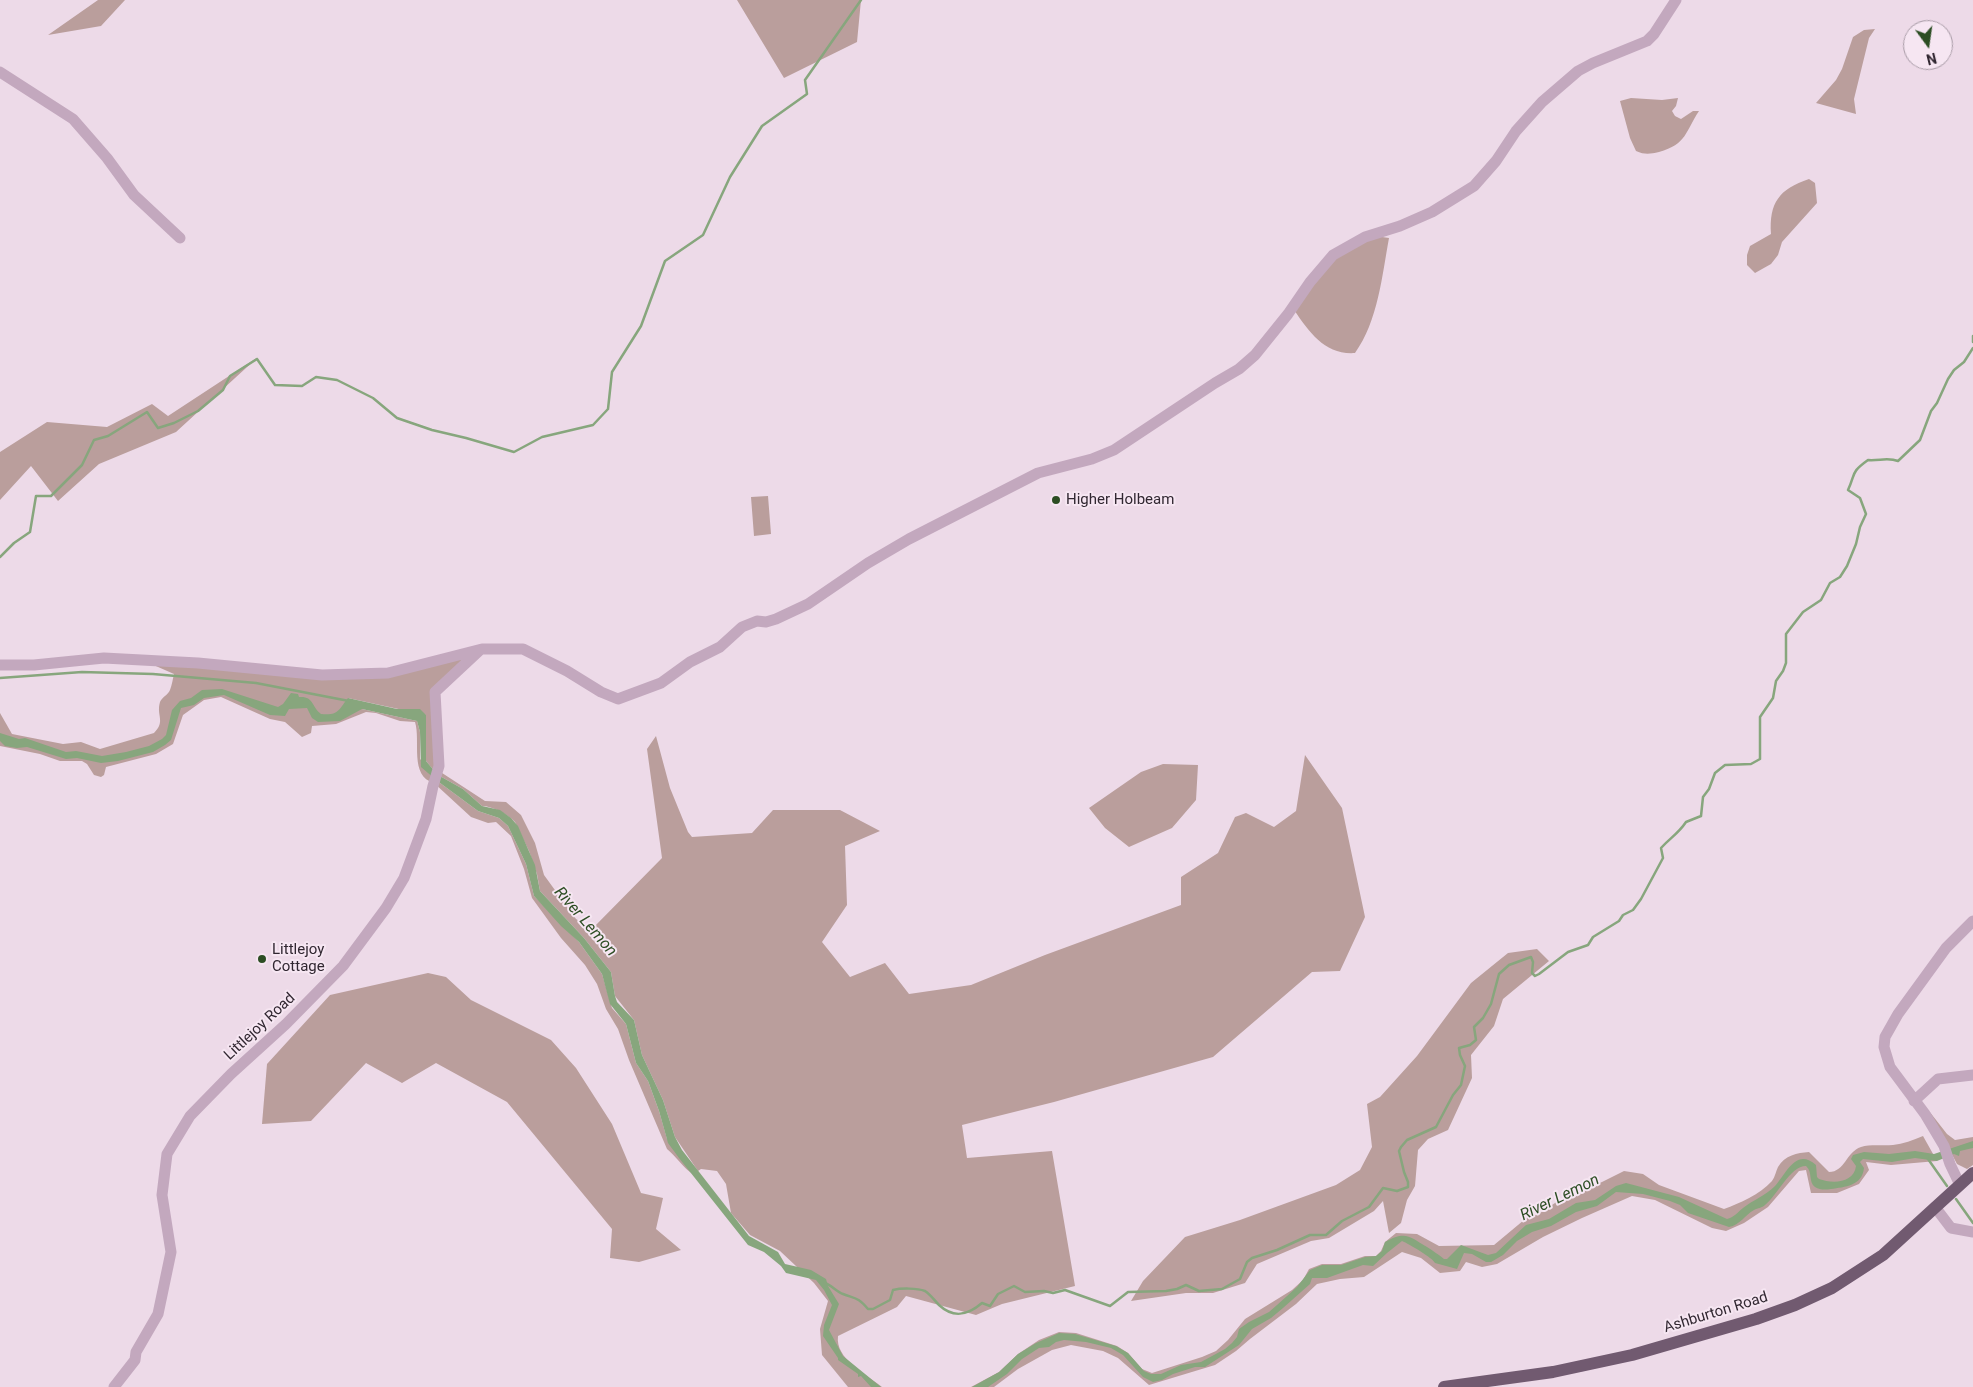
<!DOCTYPE html>
<html>
<head>
<meta charset="utf-8">
<style>
	body { margin:0 }
	#map { position:relative; width:1973px; height:1387px; overflow:hidden; background:#eddae8; font-family:Roboto,sans-serif }
	canvas { display:block }
	.north { position:absolute; left:1903px; top:20px; width:50px; height:50px; box-sizing:border-box; background:#f6e6f2; border:1px solid #a79aa5; border-radius:50%; rotate:166deg; font-size:14px; font-weight:700; line-height:20px; text-align:center; color:#312731 }
	.north::after { content:''; display:block; margin:auto; width:18px; height:22px; background:#2c4d23; clip-path:polygon(50% 0,100% 100%,50% 72%,0 100%) }
</style>
</head>
<body>
<div id="map">
<canvas width="1973" height="1387"></canvas>
<div class="north">N</div>
</div>
<script>
const ctx = document.querySelector('canvas').getContext('2d');
ctx.lineJoin = 'round';
function fill(path, color) {
  ctx.fillStyle = color;
  ctx.fill(path, 'evenodd');
}
function stroke(path, color, width, dash) {
  ctx.strokeStyle = color;
  ctx.lineWidth = width;
  ctx.lineCap = dash ? 'butt' : 'round';
  ctx.setLineDash(dash || []);
  ctx.stroke(path);
}
function drawText(font, color, halo, rows, align = 'center') {
  ctx.font = font + ' Roboto,sans-serif';
  ctx.lineWidth = 4;
  ctx.setLineDash([]);
  ctx.textBaseline = 'middle';
  ctx.strokeStyle = halo;
  ctx.fillStyle = color;
  for (const [text, x, y, turn = 0] of rows) {
    ctx.save();
    ctx.translate(x, y);
    ctx.rotate((+turn || 0) * Math.PI / 180);
    ctx.textAlign = isNaN(turn) ? turn : align;
    if (halo) ctx.strokeText(text, 0, 0);
    ctx.fillText(text, 0, 0);
    ctx.restore();
  }
}
const green = new Path2D(`
	M98,0H125L101,26L48,35Z
	M737,0H861L857,42L784,78Z
	M1875,29L1869,38L1854,99L1856,114L1816,103L1836,80L1842,69L1853,37L1864,30Z
	M1631,98L1662,100L1678,98L1676,106L1672,111L1675,116L1681,119L1693,111H1699C1685,132 1687,144 1659,152C1650,154 1645,155 1636,151L1630,138L1620,101Z
	M1809,179L1815,183L1817,203L1782,242L1778,255L1771,264L1755,273L1747,265V255L1750,246L1771,234C1769,203 1779,189 1809,179Z
	M1375,236L1389,238C1382,276 1378,321 1355,353C1325,355 1310,333 1294,310L1330,262Z
	M258,357L176,432L99,464L58,501L31,466L0,500V452L47,422L107,427L152,404L168,416Z
	M768,496L771,534L754,536L751,497Z
	M476,657L437,686L439,771L485,801L506,802L521,815L535,843L544,875L576,919L592,929L662,858L647,749L656,736L670,788L688,832L692,837L752,833L773,810H840L880,831L845,846L847,905L822,942L850,977L885,963L909,994L971,985L1045,955L1181,905V877L1218,853L1235,817L1246,813L1274,827L1296,811L1305,755L1342,808L1365,917L1340,971L1312,972L1213,1057L1054,1102L962,1125L967,1158L1052,1151L1075,1286L1002,1304L976,1315L906,1296L897,1307L838,1336C835,1359 866,1374 882,1387H848L822,1355L820,1329L828,1301L814,1283L780,1251L750,1235L731,1213L726,1184L717,1171L701,1169L698,1171L675,1137L663,1100L642,1055L634,1020L615,996L611,972L584,938L540,891L537,874L529,851L515,822C508,814 492,806 482,806L463,789L438,775L436,780L478,811L499,818L508,826L526,864L534,896L579,942L602,974L612,1008L626,1024L636,1063L648,1081L659,1111L667,1139L693,1174C684,1169 676,1156 667,1149L629,1060L618,1029L606,1009L597,984L585,965L561,938L532,898L524,869L511,836L496,822L488,823L471,817L434,783C409,776 421,741 415,722L400,721L376,713L366,712L336,724L312,726L311,733L302,737L285,722L270,719L221,697L204,700L183,715L173,744L156,754L106,767L104,775L101,777L94,775L87,764L82,761H60L40,754L0,746V713L12,734L63,744L81,742L100,749L154,733C166,721 156,716 160,702C162,697 168,695 170,690C172,685 173,678 174,674L149,663L322,677ZM348,698L426,715V761L437,774L420,759V732L417,721L362,709Z
	M1163,764L1198,765L1196,800L1172,828L1129,847L1105,828L1089,808L1141,772Z
	M1537,949L1549,961L1503,999L1494,1026L1471,1055L1472,1078L1448,1130L1428,1139L1418,1150L1415,1186L1407,1200L1401,1223L1389,1233L1383,1201L1374,1211L1329,1238L1311,1241L1257,1264L1245,1283L1213,1293H1186L1131,1301L1143,1281L1185,1237L1240,1220L1336,1185L1360,1170L1372,1147L1367,1104L1380,1097L1417,1056L1471,983L1508,953Z
	M428,973L446,977L471,1000L551,1040L576,1068L612,1124L641,1193L663,1198L656,1229L681,1250L639,1262L610,1258L612,1229L507,1102L436,1063L402,1083L366,1063L311,1121L262,1124L267,1064L330,995Z
	M1929,1111L1947,1134L1955,1140L1973,1137V1165L1967,1169L1957,1164Z
	M1923,1136L1937,1161L1891,1165L1866,1162L1869,1170L1859,1184L1837,1193H1811L1806,1170L1799,1171L1768,1207L1744,1223L1726,1231L1712,1228L1655,1200L1632,1196L1582,1218L1543,1237L1497,1264L1482,1267L1466,1262L1460,1271L1440,1273L1421,1258L1402,1252L1364,1277L1340,1279L1317,1284L1296,1304L1250,1339L1236,1351L1215,1365L1149,1385L1118,1358L1103,1351L1071,1345L1052,1350L1018,1369L994,1387H971L999,1372L1018,1354L1039,1340L1059,1332L1076,1333L1117,1346L1128,1353L1142,1369L1152,1373L1202,1357L1216,1351L1228,1340L1245,1319L1292,1290L1303,1280L1309,1269L1322,1264H1341L1365,1256H1376L1381,1251L1385,1242L1396,1233L1417,1234L1439,1246L1494,1245L1530,1215H1537L1567,1195L1602,1182L1624,1171L1643,1174L1659,1185L1724,1209C1740,1203 1759,1195 1772,1181C1775,1177 1776,1171 1778,1167C1785,1155 1797,1153 1809,1152L1829,1172C1845,1172 1846,1152 1861,1147C1870,1144 1883,1146 1893,1145C1903,1144 1913,1140 1923,1136Z`);
const water = new Path2D(`
	M222,689L278,707L283,704L291,693L298,694L299,697C314,696 311,706 321,714C339,716 339,709 348,698L397,709H420L426,715V761L437,774L435,779L421,767L420,732L417,721L362,709L340,721L318,722L312,718L307,708L289,709L285,716L270,715L224,695L204,698L194,705L181,708L171,740L165,745L153,752L118,761L101,763L77,758L66,759L27,747L17,748L5,746L0,741V733L19,739L25,738L66,752L76,751L102,756L126,752L149,746L162,739L166,735L172,710L180,701L191,698L202,690Z
	M438,775L463,789L482,806L500,810L511,818L518,826L535,865L540,891L584,938L611,972L615,996L617,1002L634,1020L642,1055L663,1100L675,1137L682,1150L749,1236L778,1252L785,1264L811,1270L826,1279L828,1286L839,1304L829,1330L843,1356L881,1387H871L861,1376L858,1377V1374L838,1360V1358L823,1336L824,1325L832,1305L824,1290L816,1280L786,1273L781,1266L764,1252L748,1245L679,1158L668,1143L659,1111L648,1081L636,1063L626,1024L610,1004L602,974L579,942L561,926L534,896L526,864L508,826L499,818L478,811L436,780Z
	M1973,1141V1148L1960,1151L1959,1156L1954,1154L1937,1161L1915,1158L1892,1162L1863,1159L1860,1162L1864,1168C1862,1186 1845,1187 1831,1189C1825,1190 1820,1190 1815,1187C1808,1182 1813,1172 1806,1166C1790,1166 1777,1196 1765,1205C1762,1208 1758,1208 1754,1210C1745,1215 1740,1225 1729,1227L1688,1213L1680,1205L1670,1201L1643,1194L1616,1192L1597,1206L1576,1212L1551,1226L1532,1232L1517,1241L1503,1255L1491,1262H1486L1472,1254L1464,1253L1457,1269L1435,1263C1433,1258 1409,1244 1402,1241L1387,1253L1373,1266L1363,1265L1327,1278H1312L1310,1284L1283,1308L1271,1318L1252,1329L1239,1345L1205,1367H1195L1173,1374L1162,1380L1153,1382L1143,1377L1123,1355L1111,1348L1086,1342L1064,1340L1056,1342L1049,1347L1039,1348L1022,1359L1007,1374L988,1387H972L999,1372L1018,1354L1036,1343L1059,1333L1075,1334L1116,1346L1128,1353L1144,1371L1151,1374H1161L1181,1365L1201,1362L1225,1349L1232,1343L1237,1337L1239,1329L1249,1322L1269,1312L1277,1305L1297,1287L1310,1270L1322,1265H1341L1365,1257L1376,1256L1382,1251L1385,1242C1406,1230 1410,1237 1427,1247C1433,1251 1438,1254 1444,1259H1447L1461,1245L1488,1255L1496,1253L1526,1225L1549,1219L1576,1203L1595,1200L1616,1186L1626,1183L1679,1197L1727,1219C1734,1217 1737,1213 1743,1208C1753,1200 1765,1196 1775,1186C1786,1174 1796,1147 1816,1165L1817,1177L1819,1179C1833,1184 1854,1183 1856,1166L1851,1159L1853,1155L1864,1152L1889,1154L1915,1151L1934,1154Z`);
const stream = new Path2D(`
	M1973,336V342
	M0,557L14,543L30,532L36,496H51L82,465L94,440L108,436L147,412L158,428L174,423L198,411L223,390L230,376L257,359L275,385L302,386L316,377L337,380L373,398L397,418L432,430L466,438L514,452L542,437L593,425L608,409L612,372L641,326L665,261L703,235L730,177L762,126L807,94L805,80L861,0
	M0,678L82,672L153,674L256,683L349,701
	M1928,1159L1947,1186
	M1956,1199L1973,1223
	M825,1283C831,1285 837,1292 843,1294C856,1299 858,1297 868,1309H873L890,1300L893,1290C901,1288 917,1288 925,1291C931,1295 934,1300 939,1305C954,1319 968,1315 982,1303L990,1306L998,1294L1014,1286L1025,1292L1044,1291L1053,1293L1065,1290L1110,1306L1128,1292L1166,1291L1177,1289L1186,1285L1199,1291L1222,1289L1240,1279L1247,1262L1252,1258L1277,1250L1310,1235H1326L1342,1221L1369,1207L1383,1188L1397,1191L1408,1187V1182L1404,1172L1399,1151L1401,1147L1407,1140L1436,1127L1453,1095L1461,1085L1465,1066L1460,1055L1459,1048L1470,1045L1476,1040L1474,1027L1483,1018L1491,1004L1499,974L1509,965L1531,957L1533,962L1532,973L1535,976L1539,974L1568,952L1588,945L1593,937L1619,921L1623,915L1633,910L1641,899L1663,858L1661,848C1671,837 1678,834 1686,822L1701,816L1703,797L1709,789L1715,773L1725,765L1751,764L1760,759V717L1773,698L1776,681L1783,671L1786,663V634L1803,612L1821,600L1830,583L1840,577L1847,566L1856,544L1860,527L1866,514L1860,498L1848,490C1856,473 1850,473 1868,460C1879,461 1888,457 1898,461L1920,440L1931,411L1937,403L1948,379L1954,370L1964,362L1973,348`);
const minor = new Path2D(`
	M0,72L73,119L107,158L134,195L180,238
	M0,665H34L104,658L198,663L322,675L388,673L482,649H523L567,671L601,692L618,699L661,683L690,662L720,647L742,627L757,621L766,622L776,619L808,604L868,563L909,539L1038,473L1092,459L1114,450L1215,383L1239,369L1255,355L1288,314L1310,282L1333,255L1365,237L1400,226L1432,212L1474,186L1496,161L1516,131L1542,102L1578,71L1593,63L1647,41L1654,34L1676,0
	M1914,1101L1938,1079L1973,1075
	M1960,1185L1950,1164L1944,1146L1925,1114L1890,1067L1884,1047L1885,1037L1898,1014L1946,948L1973,921
	M1935,1207L1951,1228L1973,1232
	M114,1387L135,1360L136,1352L158,1314L171,1252L162,1195L167,1154L190,1116L231,1074L286,1024L343,966L386,908L404,878L410,862L426,819L433,786L439,766L435,692L480,650`);
const major = new Path2D(`
	M1444,1387L1553,1372L1632,1355L1756,1319L1795,1305L1832,1288L1883,1255L1973,1173`);
const markers = [
	[1056,500,5,"#2c4d23"],
	[262,959,5,"#2c4d23"]
];
const poiNames = [
	["Higher Holbeam",1066,500],
	["Littlejoy",272,950],
	["Cottage",272,967]
];
const streetNames = [
	["Littlejoy Road",260,1027,-43],
	["Ashburton Road",1716,1313,-17]
];
const waterNames = [
	["River Lemon",585,922,49],
	["River Lemon",1560,1198,-26]
];
fill(green, '#ba9e9c');
fill(water, '#87a67d');
stroke(stream, '#87a67d', 2.5);
stroke(minor, '#c3a8be', 11);
stroke(major, '#715a70', 12);
for (const [x, y, r, color] of markers) {
  const dot = new Path2D();
  dot.arc(x, y, r, 0, 2 * Math.PI);
  ctx.fillStyle = color;
  ctx.fill(dot);
  stroke(dot, '#f6e6f2', 2);
}
drawText('15px', '#312731', '#f6e6f2', poiNames, 'left');
drawText('15px', '#312731', '#f6e6f2', streetNames);
drawText('italic 16px', '#2c4d23', '#f6e6f2', waterNames);
</script>
</body>
</html>
